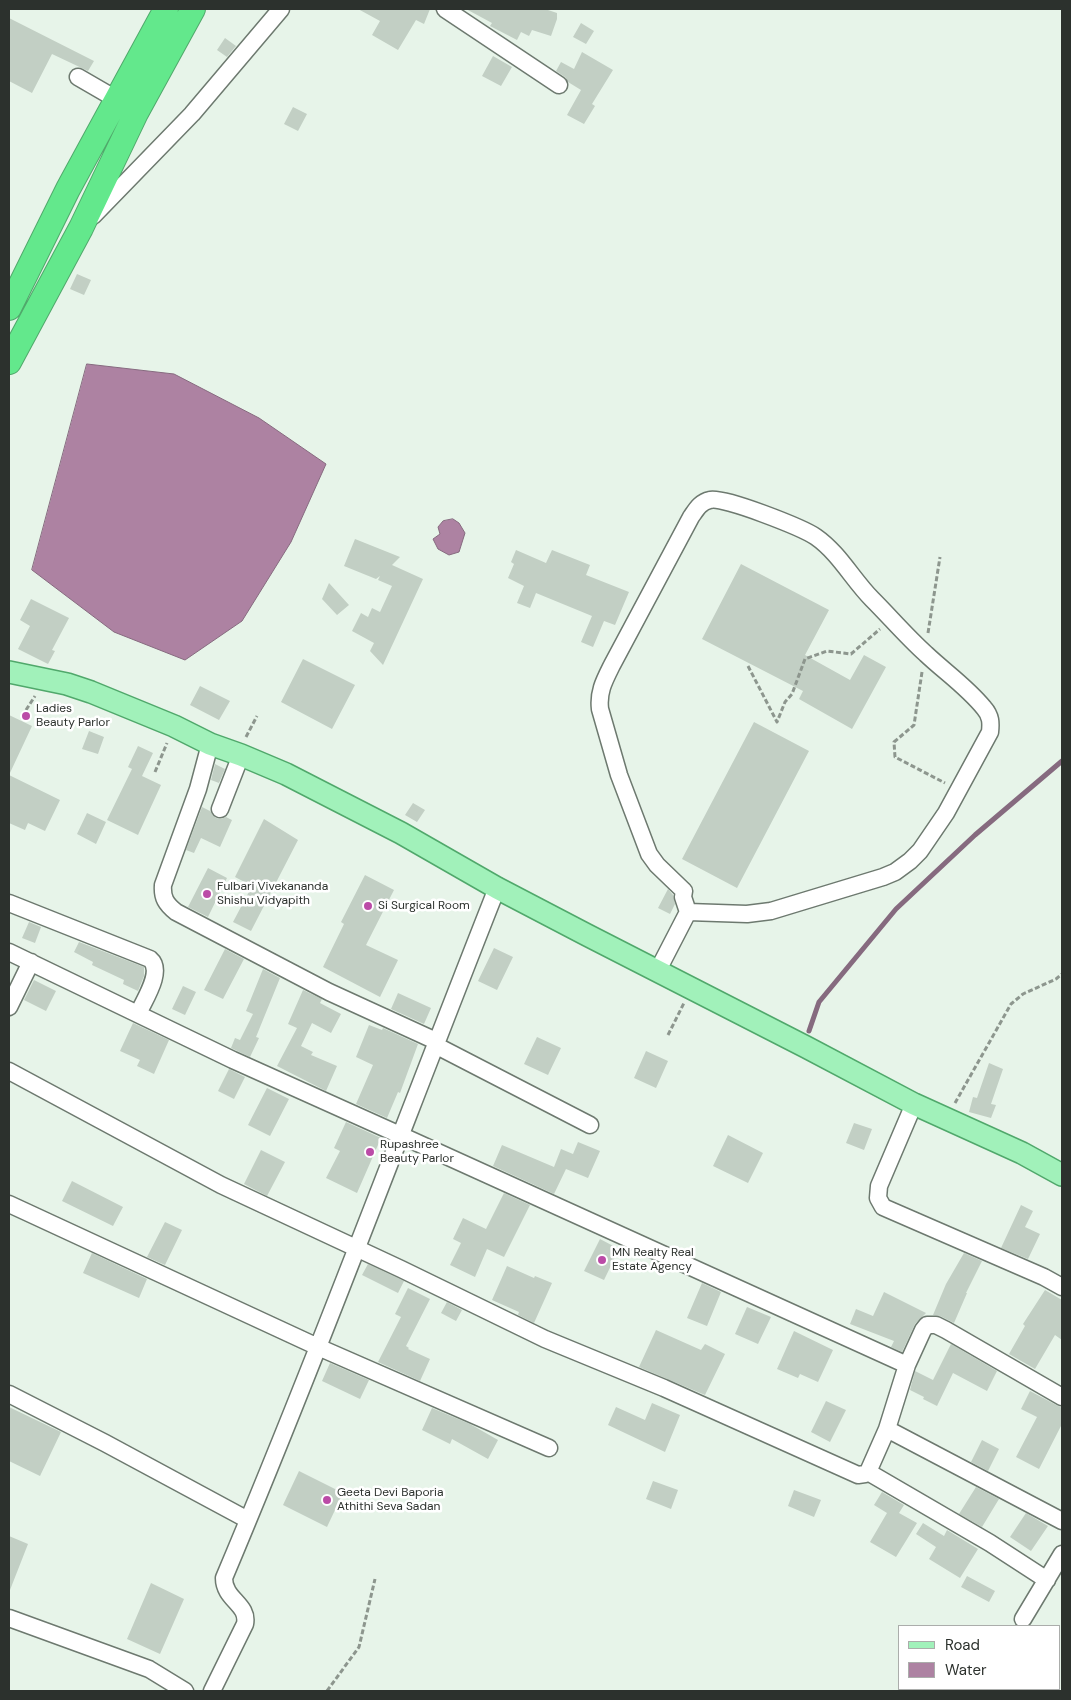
<!DOCTYPE html>
<html>
<head>
<meta charset="utf-8">
<style>
	body { margin:0 }
	#map { position:relative; width:1071px; height:1700px; overflow:hidden; background:#e7f4e9; font-family:"DM Sans",sans-serif }
	canvas { display:block }
	.frame { position:absolute; inset:0; border:10px solid #2c312d; pointer-events:none }
	.legend { position:absolute; left:898px; top:1625px; width:162px; height:65px; box-sizing:border-box; background:#fff; border:1px solid #abadab; margin:0; padding:6px 9px; list-style:none; font-size:15px; color:#2c312d }
	.legend li { display:flex; align-items:center; gap:10px; height:25px }
	.legend b { width:25px; border:1px solid #abadab }
</style>
</head>
<body>
<div id="map">
<canvas width="1071" height="1700"></canvas>
<div class="frame"></div>
<ul class="legend">
<li><b style="height:6px;background:#a1f1ba"></b>Road</li>
<li><b style="height:14px;background:#ad82a2"></b>Water</li>
</ul>
</div>
<script>
const ctx = document.querySelector('canvas').getContext('2d');
ctx.lineJoin = 'round';
function fill(path, color) {
  ctx.fillStyle = color;
  ctx.fill(path, 'evenodd');
}
function stroke(path, color, width, dash) {
  ctx.strokeStyle = color;
  ctx.lineWidth = width;
  ctx.lineCap = dash ? 'butt' : 'round';
  ctx.setLineDash(dash || []);
  ctx.stroke(path);
}
function drawText(font, color, halo, rows, align = 'center') {
  ctx.font = font + ' "DM Sans",sans-serif';
  ctx.lineWidth = 5;
  ctx.setLineDash([]);
  ctx.textBaseline = 'middle';
  ctx.strokeStyle = halo;
  ctx.fillStyle = color;
  for (const [text, x, y, turn = 0] of rows) {
    ctx.save();
    ctx.translate(x, y);
    ctx.rotate((+turn || 0) * Math.PI / 180);
    ctx.textAlign = isNaN(turn) ? turn : align;
    if (halo) ctx.strokeText(text, 0, 0);
    ctx.fillText(text, 0, 0);
    ctx.restore();
  }
}
const water = new Path2D(`
	M87,364L174,374L259,418L326,464L291,542L242,621L185,660L114,632L32,570Z
	M453,519L459,523L465,533L459,552L449,555L438,549L433,539L440,534L438,527L443,521Z`);
const stream = new Path2D(`
	M809,1031L819,1002L896,909L975,835L1062,761`);
const building = new Path2D(`
	M358,9H430L424,24L416,20L398,50L372,35L380,21Z
	M466,9H545L557,13V19L551,36L532,30L529,36L521,32L517,40L490,26L492,23Z
	M9,18L94,61L88,71L52,54L32,93L9,81Z
	M581,23L594,31L586,44L573,37Z
	M225,38L236,46L227,57L217,50Z
	M582,52L613,70L592,104L595,106L584,124L567,115L581,90L568,82L565,77L556,71L561,62L574,69Z
	M493,56L512,67L501,86L482,76Z
	M293,107L307,114L298,131L284,124Z
	M77,274L91,280L84,295L70,289Z
	M355,539L400,557L392,565L423,579L383,665L370,651L374,643L352,631L361,613L368,617L372,608L380,612L392,586L378,580L380,576L376,579L344,566Z
	M516,550L546,563L552,550L590,565L586,575L629,592L615,625L604,621L593,647L581,642L592,616L536,593L530,608L517,603L524,586L508,578L514,564L511,562Z
	M741,564L829,610L805,655L850,680L864,655L886,667L852,729L799,699L803,691L702,639Z
	M329,583L349,605L337,615L322,599Z
	M31,599L69,618L52,650L55,651L48,664L18,649L30,626L20,620Z
	M303,659L355,685L332,729L281,702Z
	M200,686L230,701L219,720L190,705Z
	M9,715L32,726L9,775L60,800L45,831L28,823L25,830L9,823Z
	M754,722L809,751L737,888L682,859Z
	M89,731L104,737L98,754L82,749Z
	M138,746L153,753L142,776L161,785L138,835L107,820L132,769L128,767Z
	M215,764L225,769L219,783L211,780Z
	M413,803L425,810L417,822L405,815Z
	M202,807L210,811L216,818L221,819L226,817L232,820L220,847L201,838L194,853L186,850Z
	M87,813L106,822L96,844L77,834Z
	M264,819L298,840L251,931L233,922L252,886L235,877Z
	M208,868L227,878L208,917L188,907Z
	M365,875L394,890L366,945L398,960L380,997L323,967L344,924L341,922Z
	M668,889L673,895L675,904L670,914L658,908Z
	M29,922L41,927L35,943L22,938Z
	M79,942L144,967V976L138,991L123,984L124,980L92,965L93,962L74,952Z
	M494,948L513,957L497,990L478,981Z
	M225,949L244,959L223,999L204,990Z
	M263,969L280,978L256,1037L259,1038L250,1057L231,1048L235,1038L240,1040L253,1014L246,1011Z
	M34,980L56,991L46,1011L24,1000Z
	M183,986L196,992L185,1015L172,1009Z
	M303,990L322,999L320,1003L341,1014L331,1033L312,1023L301,1046L313,1052L311,1055L337,1066L326,1091L277,1066L297,1028L288,1024Z
	M398,993L431,1008L424,1024L391,1009Z
	M133,1023L169,1040L154,1074L137,1066L140,1060L120,1051Z
	M369,1025L382,1030L383,1028L418,1044L400,1093L398,1092L387,1118L356,1104L373,1065L356,1057Z
	M537,1037L561,1048L548,1075L524,1064Z
	M646,1051L668,1061L656,1088L634,1078Z
	M989,1063L1003,1069L991,1104L996,1105L991,1118L969,1112L973,1097L977,1098Z
	M229,1069L245,1077L234,1099L218,1091Z
	M267,1088L289,1099L270,1136L248,1125Z
	M346,1122L381,1138L357,1193L326,1178L340,1151L334,1148Z
	M854,1123L872,1129L864,1150L846,1143Z
	M728,1135L763,1153L748,1183L713,1166Z
	M578,1142L600,1151L588,1178L566,1169L554,1194L493,1166L502,1145L554,1167L561,1149L573,1154Z
	M261,1150L285,1162L267,1196L244,1184Z
	M72,1181L123,1207L113,1226L62,1201Z
	M504,1193L530,1205L504,1257L487,1249L475,1277L450,1265L461,1243L453,1239L463,1218L486,1229Z
	M1021,1205L1033,1211L1025,1227L1040,1234L1028,1259L1001,1248Z
	M165,1222L182,1230L165,1265L147,1257Z
	M600,1239L619,1249L604,1280L584,1271Z
	M92,1253L147,1279L139,1298L83,1273Z
	M964,1253L982,1261L966,1293H967L954,1323L940,1316L933,1315L946,1284Z
	M368,1264L404,1281L398,1293L362,1275Z
	M507,1266L534,1278L535,1276L552,1283L534,1323L518,1315L519,1312L492,1300Z
	M702,1283L721,1292L707,1326L687,1318Z
	M408,1288L430,1299L406,1346L409,1348L408,1349L430,1359L420,1381L378,1362L401,1317L395,1314Z
	M1045,1290L1062,1300V1340L1055,1335L1035,1369L1009,1354L1025,1326L1023,1324Z
	M884,1292L926,1313L915,1324L902,1352L891,1347L894,1341L850,1324L856,1309L873,1316Z
	M447,1302L462,1310L456,1321L441,1313Z
	M747,1307L771,1317L758,1344L735,1334Z
	M656,1330L701,1350L705,1344L725,1354L705,1395L639,1367Z
	M794,1331L833,1350L818,1382L800,1374L798,1378L777,1369Z
	M951,1344L997,1371L987,1391L953,1373L937,1406L923,1399L924,1397L910,1390L915,1371L933,1380Z
	M330,1363L369,1380L360,1399L322,1381Z
	M1030,1391L1062,1408V1424L1039,1469L1016,1457L1037,1417L1021,1409Z
	M826,1401L846,1410L830,1442L811,1432Z
	M652,1403L680,1415L665,1452L608,1425L616,1407L645,1420Z
	M9,1407L61,1432L40,1476L9,1461Z
	M432,1408L470,1424L498,1440L488,1459L452,1439L450,1444L422,1430Z
	M982,1440L999,1449L988,1471L971,1462Z
	M299,1471L343,1493L327,1527L283,1505Z
	M653,1481L678,1490L671,1509L646,1499Z
	M976,1487L999,1499L982,1527L959,1514Z
	M794,1490L821,1500L814,1517L788,1506Z
	M882,1492L904,1505L899,1513L917,1523L896,1557L870,1542L887,1513L874,1505Z
	M1026,1513L1048,1526L1031,1551L1010,1537Z
	M923,1523L944,1536L947,1530L978,1549L960,1578L929,1559L936,1547L916,1534Z
	M9,1536L28,1544L10,1590H9Z
	M967,1576L995,1591L989,1602L961,1587Z
	M151,1583L184,1599L160,1654L127,1639Z`);
const path = new Path2D(`
	M928,633L940,557
	M748,666L777,722L785,702L792,694L805,659L827,651L851,654L880,629
	M922,672L914,725L894,742L895,757L945,783
	M26,710L35,696
	M246,737L257,716
	M155,772L167,743
	M668,1035L684,1003
	M955,1103L1011,1004L1023,994L1056,979L1062,974
	M327,1691L359,1647L375,1579`);
const minor = new Path2D(`
	M445,9L559,85
	M78,77L116,99
	M93,216L192,114L281,9
	M210,744L198,789L163,885C162,898 166,904 176,912L329,992L436,1041
	M220,809L241,755
	M9,903L150,959C164,971 144,1000 138,1014
	M9,952L233,1060L400,1135L907,1365
	M657,972L688,912L747,914L771,911L883,877L895,872L910,861L920,851L946,813L990,732C991,723 991,716 984,708C967,687 945,672 926,654C907,637 890,617 872,599C853,580 839,553 816,537C803,528 723,496 710,500C700,502 696,510 691,517L612,665C604,681 598,692 600,709L619,775L649,854L657,865L684,891L683,897L688,912
	M9,1007L31,962
	M435,1045L590,1125
	M9,1071L221,1185L401,1269L545,1339L664,1388L858,1475L865,1474L868,1472L887,1429L907,1365L923,1330L927,1325H936L946,1330L1062,1397
	M914,1104L879,1186L878,1198L883,1207L1044,1277L1062,1287
	M9,1204L318,1347L549,1448
	M9,1394L105,1443L248,1520
	M887,1429L1062,1521
	M868,1472L990,1543L1047,1580
	M9,1618L149,1669L185,1691
	M1023,1619L1062,1554
	M212,1691L245,1624C249,1604 224,1600 224,1578C320,1350 406,1118 497,888`);
const major = new Path2D(`
	M9,672L67,684L91,692L174,726L210,744L241,755L286,774L401,833L497,888L587,935L806,1047L914,1104L1022,1153L1062,1175`);
const highway = new Path2D(`
	M9,308L68,189L166,9
	M9,362L81,228L136,113L193,9`);
const markers = [
	[26,716,5,"#bb4ba7"],
	[207,894,5,"#bb4ba7"],
	[368,906,5,"#bb4ba7"],
	[370,1152,5,"#bb4ba7"],
	[602,1260,5,"#bb4ba7"],
	[327,1500,5,"#bb4ba7"]
];
const poiNames = [
	["Ladies",36,709],
	["Beauty Parlor",36,723],
	["Fulbari Vivekananda",217,887],
	["Shishu Vidyapith",217,901],
	["Si Surgical Room",378,906],
	["Rupashree",380,1145],
	["Beauty Parlor",380,1159],
	["MN Realty Real",612,1253],
	["Estate Agency",612,1267],
	["Geeta Devi Baporia",337,1493],
	["Athithi Seva Sadan",337,1507]
];
fill(water, '#ad82a2');
stroke(water, '#866a7f', 1);
stroke(stream, '#866a7f', 5);
fill(building, '#c2cfc4');
stroke(minor, '#6d796f', 19);
stroke(major, '#50a86b', 24);
stroke(highway, '#50a86b', 26);
stroke(path, '#8d968e', 3, [5, 2.5]);
stroke(minor, '#fff', 16);
stroke(major, '#a1f1ba', 21);
stroke(highway, '#63e88c', 24);
for (const [x, y, r, color] of markers) {
  const dot = new Path2D();
  dot.arc(x, y, r, 0, 2 * Math.PI);
  ctx.fillStyle = color;
  ctx.fill(dot);
  stroke(dot, '#fff', 2);
}
drawText('12px', '#2c312d', '#fff', poiNames, 'left');
</script>
</body>
</html>
